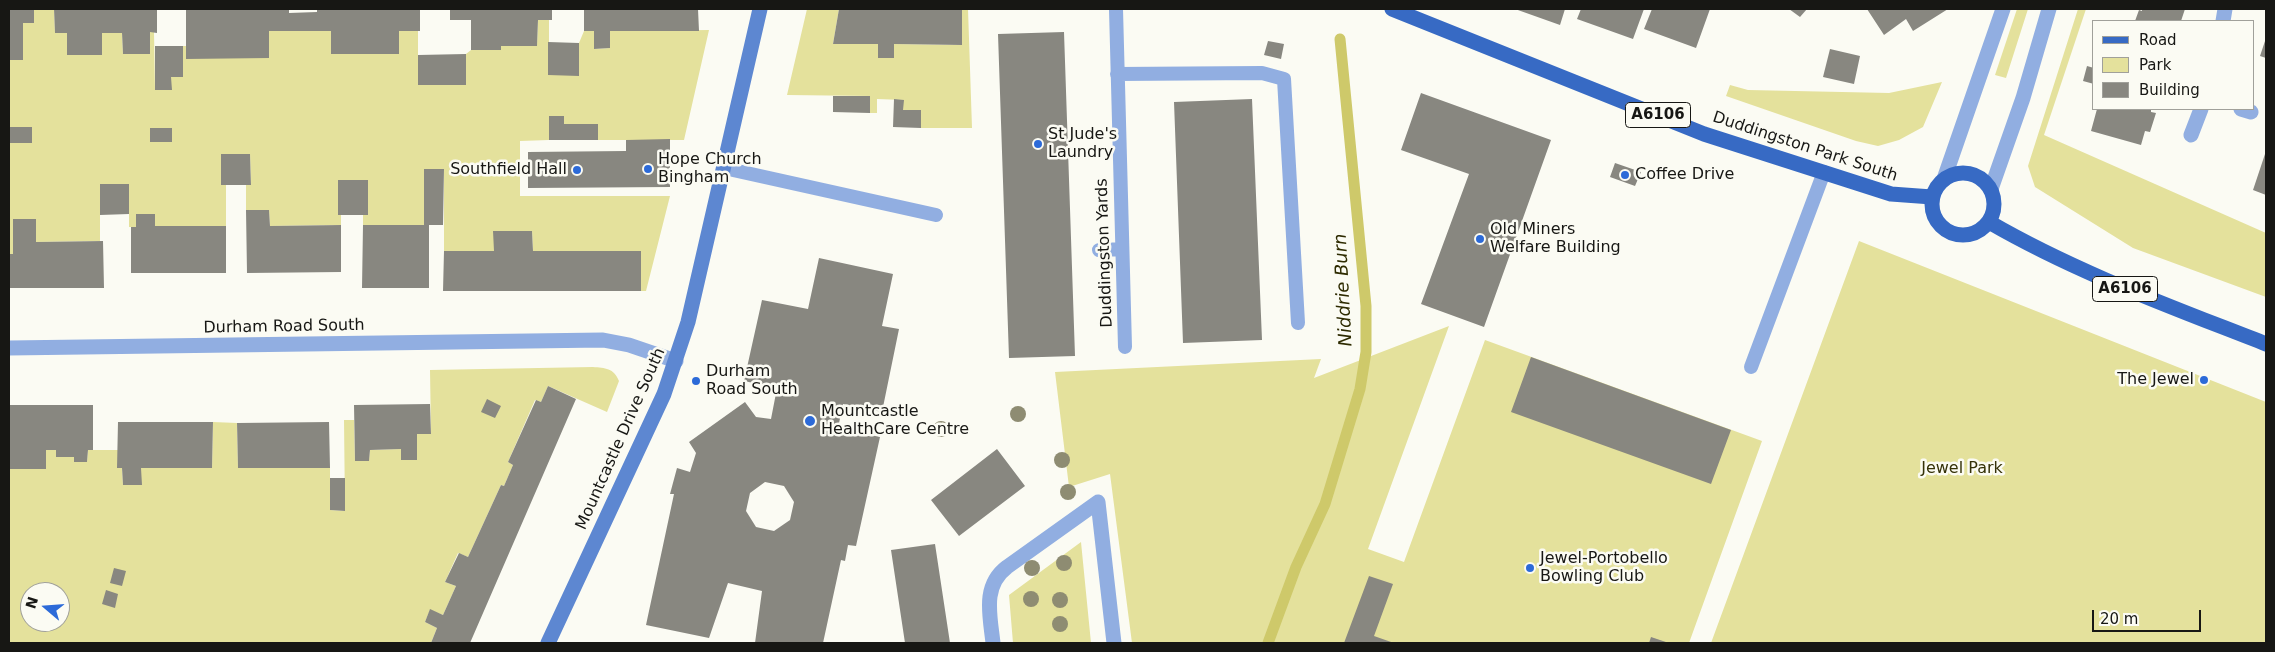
<!DOCTYPE html>
<html>
<head>
<meta charset="utf-8">
<style>
	body { margin:0 }
	#map { position:relative; width:2275px; height:652px; overflow:hidden; background:#fbfbf3; font-family:"DejaVu Sans",sans-serif }
	canvas { display:block }
	.frame { position:absolute; inset:0; border:10px solid #171714; pointer-events:none }
	.legend { position:absolute; left:2092px; top:20px; width:162px; height:90px; box-sizing:border-box; background:#fbfbf3; border:1px solid #a0a09a; margin:0; padding:6px 9px; list-style:none; font-size:15px; color:#171714 }
	.legend li { display:flex; align-items:center; gap:10px; height:25px }
	.legend b { width:25px; border:1px solid #a0a09a }
	.north { position:absolute; left:20px; top:582px; width:50px; height:50px; box-sizing:border-box; background:#fbfbf3; border:1px solid #a0a09a; border-radius:50%; rotate:288deg; font-size:14px; font-weight:700; line-height:20px; text-align:center; color:#171714 }
	.north::after { content:''; display:block; margin:auto; width:18px; height:22px; background:#2c6ad8; clip-path:polygon(50% 0,100% 100%,50% 72%,0 100%) }
	.scale { position:absolute; left:2092px; top:610px; width:109px; height:22px; box-sizing:border-box; border:2px solid #171714; border-top:0; padding-left:6px; font-size:15px; line-height:18px; white-space:nowrap; color:#171714; -webkit-text-stroke:4px #fbfbf3; paint-order:stroke }
</style>
</head>
<body>
<div id="map">
<canvas width="2275" height="652"></canvas>
<div class="frame"></div>
<ul class="legend">
<li><b style="height:6px;background:#376ac4"></b>Road</li>
<li><b style="height:14px;background:#e4e19c"></b>Park</li>
<li><b style="height:14px;background:#888780"></b>Building</li>
</ul>
<div class="north">N</div>
<div class="scale">20 m</div>
</div>
<script>
const ctx = document.querySelector('canvas').getContext('2d');
ctx.lineJoin = 'round';
function fill(path, color) {
  ctx.fillStyle = color;
  ctx.fill(path, 'evenodd');
}
function stroke(path, color, width, dash) {
  ctx.strokeStyle = color;
  ctx.lineWidth = width;
  ctx.lineCap = dash ? 'butt' : 'round';
  ctx.setLineDash(dash || []);
  ctx.stroke(path);
}
function drawText(font, color, halo, rows, align = 'center') {
  ctx.font = font + ' "DejaVu Sans",sans-serif';
  ctx.lineWidth = 5;
  ctx.setLineDash([]);
  ctx.textBaseline = 'middle';
  ctx.strokeStyle = halo;
  ctx.fillStyle = color;
  for (const [text, x, y, turn = 0] of rows) {
    ctx.save();
    ctx.translate(x, y);
    ctx.rotate((+turn || 0) * Math.PI / 180);
    ctx.textAlign = isNaN(turn) ? turn : align;
    if (halo) ctx.strokeText(text, 0, 0);
    ctx.fillText(text, 0, 0);
    ctx.restore();
  }
}
const green = new Path2D(`
	M34,9H54L55,33H67L102,55V33H122L123,54H150V32H154L155,90H171V77H183V46H186V58L269,31H331V54H399V31H418V85H466V54L471,50H500L501,46L537,45L538,20H549V75H579V43L584,31H594V49L610,48V31L709,30L684,140H598V124H564V116H550L549,140L520,141V196H670L646,291H641V251H533L532,231H494V251H444V169H424V225H363V215H341V225L270,226L269,210H246V185L251,184L250,154H221V185H226V226H155V214H136V227H129V184H100V241L36,242V219H14L13,254H9V60H23V23L34,22ZM151,128H172V142H150Z
	M807,9H839L833,44H878V58H894V44L962,45V9H968L972,128H921V110H903V100L877,99V113H870V96L787,95Z
	M2017,9H2028L2006,78L1995,75Z
	M2078,9H2086L2044,135L2266,233V297L2133,248L2035,187L2028,166Z
	M1942,82L1923,127L1899,140L1878,146L1856,141L1726,96L1730,85L1748,90L1889,93Z
	M1859,241L2266,402V643H1711Z
	M1449,326L1368,549L1404,562L1485,340L1762,441L1689,643H1132L1110,474L1069,487L1055,372L1321,359L1314,378Z
	M593,367C605,368 614,368 619,381L607,412L548,386L541,402L535,400L508,462L513,465L504,486L501,485L468,557L458,553L445,582L456,586L443,615L430,610L425,622L437,628L431,643H9V469H46V450H56V457H74V462H87L88,450H118V468H122L123,485H141V468H212L213,422L237,423L238,468H330V510L345,511L344,420H354L355,461L369,460L370,450L401,449V460H417V434H431L430,370ZM30,592H60V622H30Z
	M1081,542L1091,643H1013L1009,595Z`);
const stream = new Path2D(`
	M1268,643L1296,567L1325,504L1360,389L1366,352V306L1340,39`);
const building = new Path2D(`
	M9,9H34V23H23V60H9Z
	M54,9H157V33L150,32V54H123L122,33H102V55H67V33H55Z
	M186,9H289V13L317,12V9H420V31H399V54H331V31H269V58L186,59Z
	M450,9H552V20H538L537,46H501V50H471V20H450Z
	M584,9H698L699,31H610V48L594,49V31H584Z
	M839,9H962V45L894,44V58H878V44H833Z
	M1515,9H1565L1560,25Z
	M1581,9H1644L1633,39L1577,19Z
	M1652,9H1710L1696,48L1644,29Z
	M1789,9H1807L1800,17Z
	M1867,9H1948L1913,31L1906,19L1884,35Z
	M2142,9H2185L2181,21H2135L2139,10L2142,11Z
	M1064,32L1075,356L1009,358L998,34Z
	M2266,38V58L2260,56Z
	M1268,41L1284,44L1281,59L1264,55Z
	M548,42L579,43V76L548,75Z
	M155,46H183V77H171L172,90H155Z
	M1830,49L1860,56L1854,84L1823,77Z
	M466,54V85H418V55Z
	M2087,66L2094,68V84L2083,81Z
	M1421,93L1551,140L1484,327L1421,304L1469,174L1401,150Z
	M833,96H870V113L833,112Z
	M894,99L904,100L903,110H921V128L893,127Z
	M1252,99L1262,340L1183,343L1174,102Z
	M2097,109H2151V112L2156,113L2150,132L2145,131L2141,145L2091,131Z
	M549,116H564V124H598V140H549Z
	M10,127H32V143H10Z
	M150,128H172V142H150Z
	M670,139V187L528,188V152L626,151V140Z
	M2266,151V195L2253,190Z
	M221,154H250L251,185H221Z
	M1615,163L1641,172L1635,186L1610,177Z
	M424,169H444L443,225H429V288H362L363,225H424Z
	M338,180H368V215H338Z
	M100,184H129V214L100,215Z
	M246,210H269L270,226L341,225V272L247,273Z
	M136,214H155V226H226V273H131V227H136Z
	M13,219H36V242L103,241L104,288H9V254H13Z
	M493,231H532L533,251H641V291H443L444,251H494Z
	M819,258L893,274L882,326L899,329L882,412L843,404L838,428L880,437L856,546L848,545L845,561L841,560L823,643H755L762,591L728,583L709,638L646,625L674,494H670L677,468L690,472L696,453L689,442L745,402L756,417L771,419L777,388L744,381L762,300L808,309ZM765,482L784,486L794,502L790,520L774,531L756,527L746,511L750,493Z
	M1531,357L1731,430L1711,484L1511,412Z
	M548,386L576,399L470,643H431L437,628L425,622L430,609L443,615L456,586L445,582L459,553L468,557L501,485L504,486L513,465L508,462L536,400L541,402Z
	M487,399L501,406L495,418L481,412Z
	M430,404L431,434H417V460H401V449L370,450L369,461H355L354,405Z
	M9,405H93V450H88L87,462H74V457H56V450H46V469H9Z
	M118,422H213L212,468H141L142,485H123L122,468H117Z
	M329,422L330,468H238L237,423Z
	M997,449L1025,486L959,536L931,500Z
	M330,478H345V511L330,510Z
	M935,544L950,643H905L891,550Z
	M114,568L126,571L122,586L110,583Z
	M1369,576L1393,584L1374,636L1394,643H1344Z
	M106,590L118,594L115,608L102,604Z
	M1651,637L1669,643H1649Z`);
const lane = new Path2D(`
	M1116,9L1125,347
	M1117,74L1262,73L1284,79L1298,323
	M724,168L936,215
	M1099,250L1122,249
	M1751,367L1824,172`);
const street = new Path2D(`
	M2223,21L2225,9
	M2241,109L2251,112
	M2191,135L2201,109
	M1944,179L2003,9
	M1991,189L2023,98L2049,9
	M9,348L603,340L629,345L676,361
	M993,643C990,615 982,586 1007,567L1098,502L1114,643`);
const secondary = new Path2D(`
	M548,643L664,394L688,322L760,9`);
const primary = new Path2D(`
	M1392,9L1704,134L1891,194L1932,197
	M1932 204a31 31 0 1 1 62 0a31 31 0 1 1-62 0Z
	M1989,222C2077,273 2172,307 2266,344`);
const trees = [
	[1018,414],
	[941,429],
	[1062,460],
	[1068,492],
	[1064,563],
	[1032,568],
	[1031,599],
	[1060,600],
	[1060,624]
];
const markers = [
	[1038,144,5,"#2c6ad8"],
	[648,169,5,"#2c6ad8"],
	[577,170,5,"#2c6ad8"],
	[1625,175,5,"#2c6ad8"],
	[1480,239,5,"#2c6ad8"],
	[2204,380,5,"#2c6ad8"],
	[696,381,5,"#2c6ad8"],
	[810,421,6,"#2c6ad8"],
	[1530,568,5,"#2c6ad8"]
];
const shields = [
	[1658,115,65],
	[2125,289,65]
];
const shieldNames = [
	["A6106",1658,115],
	["A6106",2125,289]
];
const poiNames = [
	["St Jude's",1048,135],
	["Laundry",1048,153],
	["Hope Church",658,160],
	["Bingham",658,178],
	["Southfield Hall",567,170,"right"],
	["Coffee Drive",1635,175],
	["Old Miners",1490,230],
	["Welfare Building",1490,248],
	["Durham",706,372],
	["Road South",706,390],
	["The Jewel",2194,380,"right"],
	["Mountcastle",821,412],
	["HealthCare Centre",821,430],
	["Jewel-Portobello",1540,559],
	["Bowling Club",1540,577]
];
const streetNames = [
	["Duddingston Park South",1805,147,18],
	["Duddingston Yards",1105,253,-92],
	["Durham Road South",284,327,-1],
	["Mountcastle Drive South",621,439,-66]
];
const parkNames = [
	["Jewel Park",1962,469]
];
const waterNames = [
	["Niddrie Burn",1344,290,-93]
];
fill(green, '#e4e19c');
stroke(stream, '#cec96a', 11);
fill(building, '#888780');
stroke(lane, '#91aee1', 14);
stroke(street, '#91aee1', 15);
stroke(secondary, '#5d87d1', 15);
stroke(primary, '#376ac4', 15);
ctx.fillStyle = '#8e8c72';
for (const [x, y] of trees) {
  ctx.beginPath();
  ctx.arc(x, y, 8, 0, 2 * Math.PI);
  ctx.fill();
}
for (const [x, y, r, color] of markers) {
  const dot = new Path2D();
  dot.arc(x, y, r, 0, 2 * Math.PI);
  ctx.fillStyle = color;
  ctx.fill(dot);
  stroke(dot, '#fbfbf3', 2);
}
for (const [x, y, w] of shields) {
  const box = new Path2D();
  box.roundRect(x - w / 2, y - 12.5, w, 25, 4);
  ctx.fillStyle = '#fbfbf3';
  ctx.fill(box);
  stroke(box, '#171714', 1);
}
drawText('bold 15px', '#171714', null, shieldNames);
drawText('16px', '#171714', '#fbfbf3', poiNames, 'left');
drawText('16px', '#171714', '#fbfbf3', streetNames);
drawText('16px', '#353208', '#fbfbf3', parkNames);
drawText('italic 18px', '#2e2b01', '#fbfbf3', waterNames);
</script>
</body>
</html>
